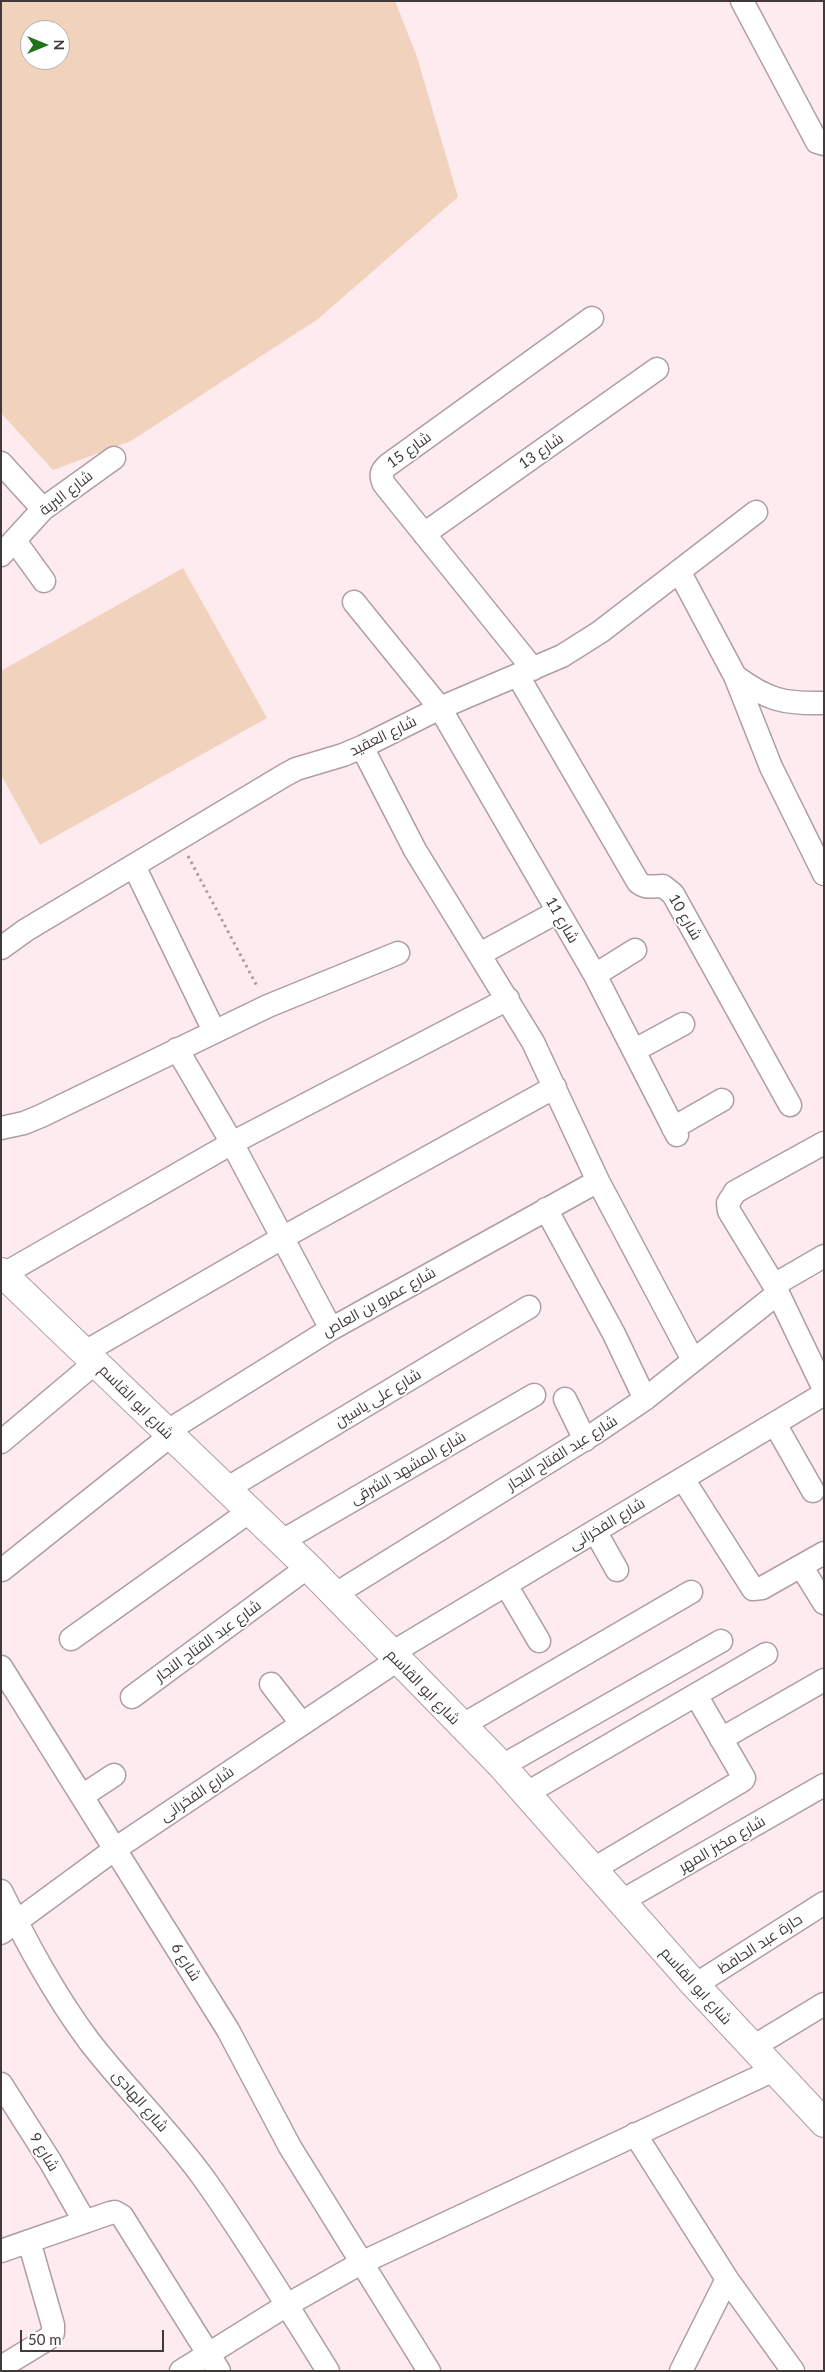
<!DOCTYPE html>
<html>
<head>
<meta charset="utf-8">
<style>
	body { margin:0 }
	#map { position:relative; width:825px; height:2372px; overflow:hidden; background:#fdebef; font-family:Lato,sans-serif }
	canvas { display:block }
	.frame { position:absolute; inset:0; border:2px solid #413a3b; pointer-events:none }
	.north { position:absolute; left:20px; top:20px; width:50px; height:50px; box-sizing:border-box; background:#fff; border:1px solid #b3b0b1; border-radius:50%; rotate:90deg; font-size:14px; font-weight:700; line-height:20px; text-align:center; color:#413a3b }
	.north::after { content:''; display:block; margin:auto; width:18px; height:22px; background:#20721b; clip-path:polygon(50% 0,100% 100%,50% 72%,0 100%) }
	.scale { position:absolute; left:20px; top:2330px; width:144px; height:22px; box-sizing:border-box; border:2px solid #413a3b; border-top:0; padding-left:6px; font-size:15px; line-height:18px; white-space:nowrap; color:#413a3b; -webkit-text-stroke:4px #fff; paint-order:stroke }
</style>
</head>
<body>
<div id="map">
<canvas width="825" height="2372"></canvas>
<div class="frame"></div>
<div class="north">N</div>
<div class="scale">50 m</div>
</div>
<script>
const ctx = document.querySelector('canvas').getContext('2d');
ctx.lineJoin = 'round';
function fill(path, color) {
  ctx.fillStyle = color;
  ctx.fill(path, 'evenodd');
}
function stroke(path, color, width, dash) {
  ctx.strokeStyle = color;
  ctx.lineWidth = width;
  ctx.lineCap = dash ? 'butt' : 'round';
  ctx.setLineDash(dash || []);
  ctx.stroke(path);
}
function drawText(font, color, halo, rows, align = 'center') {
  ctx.font = font + ' Lato,Cairo,sans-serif';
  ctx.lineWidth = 4;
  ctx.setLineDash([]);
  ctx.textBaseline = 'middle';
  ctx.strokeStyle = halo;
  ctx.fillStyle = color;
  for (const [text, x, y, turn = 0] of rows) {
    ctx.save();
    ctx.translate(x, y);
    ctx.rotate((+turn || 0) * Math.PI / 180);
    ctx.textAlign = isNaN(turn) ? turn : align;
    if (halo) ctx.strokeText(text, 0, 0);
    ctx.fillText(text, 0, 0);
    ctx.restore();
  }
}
const green = new Path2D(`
	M1,1H395L417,57L458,197L318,319L131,441L53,470L1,413ZM30,30H60V60H30Z
	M183,568L267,718L40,845L1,775V671Z`);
const path = new Path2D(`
	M188,856L258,988`);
const street = new Path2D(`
	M742,1L817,142L824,144
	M1,463L43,509
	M424,534L657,369
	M15,541L44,581
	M1,555L43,509L114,458
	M679,571L735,676L771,767L824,874
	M354,602L440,708L595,975L677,1135
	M533,669L384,484C380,475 381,471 388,465L592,318
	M518,676L638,882C646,889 652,886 663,886L673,894L790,1105
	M735,676C767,700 784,704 824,703
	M362,747L415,850L533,1042L598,1181L693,1360
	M134,866L214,1031
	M1,948L26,930L285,775L296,769L343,755L362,747L440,708L562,656L600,632L756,512
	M480,954L557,912
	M595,975L635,950
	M177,1049L232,1143L331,1329
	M635,1050L683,1024
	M1,1128L24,1123L41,1116L268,1006L398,953
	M673,1128L722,1100
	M824,1143L735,1192L728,1203L729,1211L774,1285L824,1389
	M546,1209L614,1334L645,1399
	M4,1274L232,1143L508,999
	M774,1285L824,1256
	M85,1352L282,1238L555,1087
	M565,1399L585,1440
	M775,1424L813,1491
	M166,1432L331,1329L598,1181
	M1,1442L96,1362
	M683,1479L753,1589L762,1588L824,1553
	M228,1488L529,1307
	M595,1531L617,1570
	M282,1541L534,1395
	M801,1566L824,1603
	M2,1570L170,1436
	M506,1585L539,1641
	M334,1595L595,1433L645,1399L777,1294
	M71,1639L250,1511
	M390,1654L824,1394
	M1,1667L228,2030L290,2147L429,2371
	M271,1684L302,1724
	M132,1697L308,1567
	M461,1726L691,1592
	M721,1739L824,1680
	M502,1766L721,1641
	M527,1793L766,1654
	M82,1796L114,1775
	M592,1870L743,1780L744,1778L696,1695
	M1,1891C27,1943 54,1994 89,2041C126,2089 170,2131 205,2180C249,2242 288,2307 328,2371
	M620,1902L824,1785
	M1,1933L115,1849L396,1661
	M695,1985L824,1903
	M753,2047L824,2004
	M1,2084L50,2161L85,2222
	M635,2134L727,2279L793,2371
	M1,2251L110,2213L115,2212L122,2216L219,2371
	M8,2363L49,2338L53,2333V2325L29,2241
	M181,2371L287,2305L361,2263L774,2070
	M681,2371L727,2279`);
const secondary = new Path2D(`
	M1,1272L308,1567L502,1766L695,1985L824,2123`);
const streetNames = [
	["شارع 15",409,450,-36],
	["شارع 13",541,451,-35],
	["شارع البربة",66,493,-38],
	["شارع العقيد",383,736,-26],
	["شارع 10",685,917,60],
	["شارع 11",562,920,60],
	["شارع عمرو بن العاص",379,1302,-29],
	["شارع على ياسين",378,1398,-31],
	["شارع ابو القاسم",136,1402,45],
	["شارع عبد الفتاح النجار",562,1453,-32],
	["شارع المشهد الشرقى",408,1468,-30],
	["شارع الفخرانى",607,1524,-31],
	["شارع عبد الفتاح النجار",208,1641,-36],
	["شارع ابو القاسم",423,1687,46],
	["شارع الفخرانى",197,1794,-34],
	["شارع مخبز المهر",722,1844,-30],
	["حارة عبد الحافظ",760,1944,-33],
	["شارع 6",186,1962,58],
	["شارع ابو القاسم",696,1986,48],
	["شارع الهادى",140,2101,49],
	["شارع 9",44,2152,59]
];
fill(green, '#f1d2bc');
stroke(street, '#ae9ea1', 25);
stroke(secondary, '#ae9ea1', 30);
stroke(path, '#a99c9f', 3, [2.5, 4]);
stroke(street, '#fff', 22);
stroke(secondary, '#fff', 28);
drawText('15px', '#413a3b', '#fff', streetNames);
</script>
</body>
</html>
